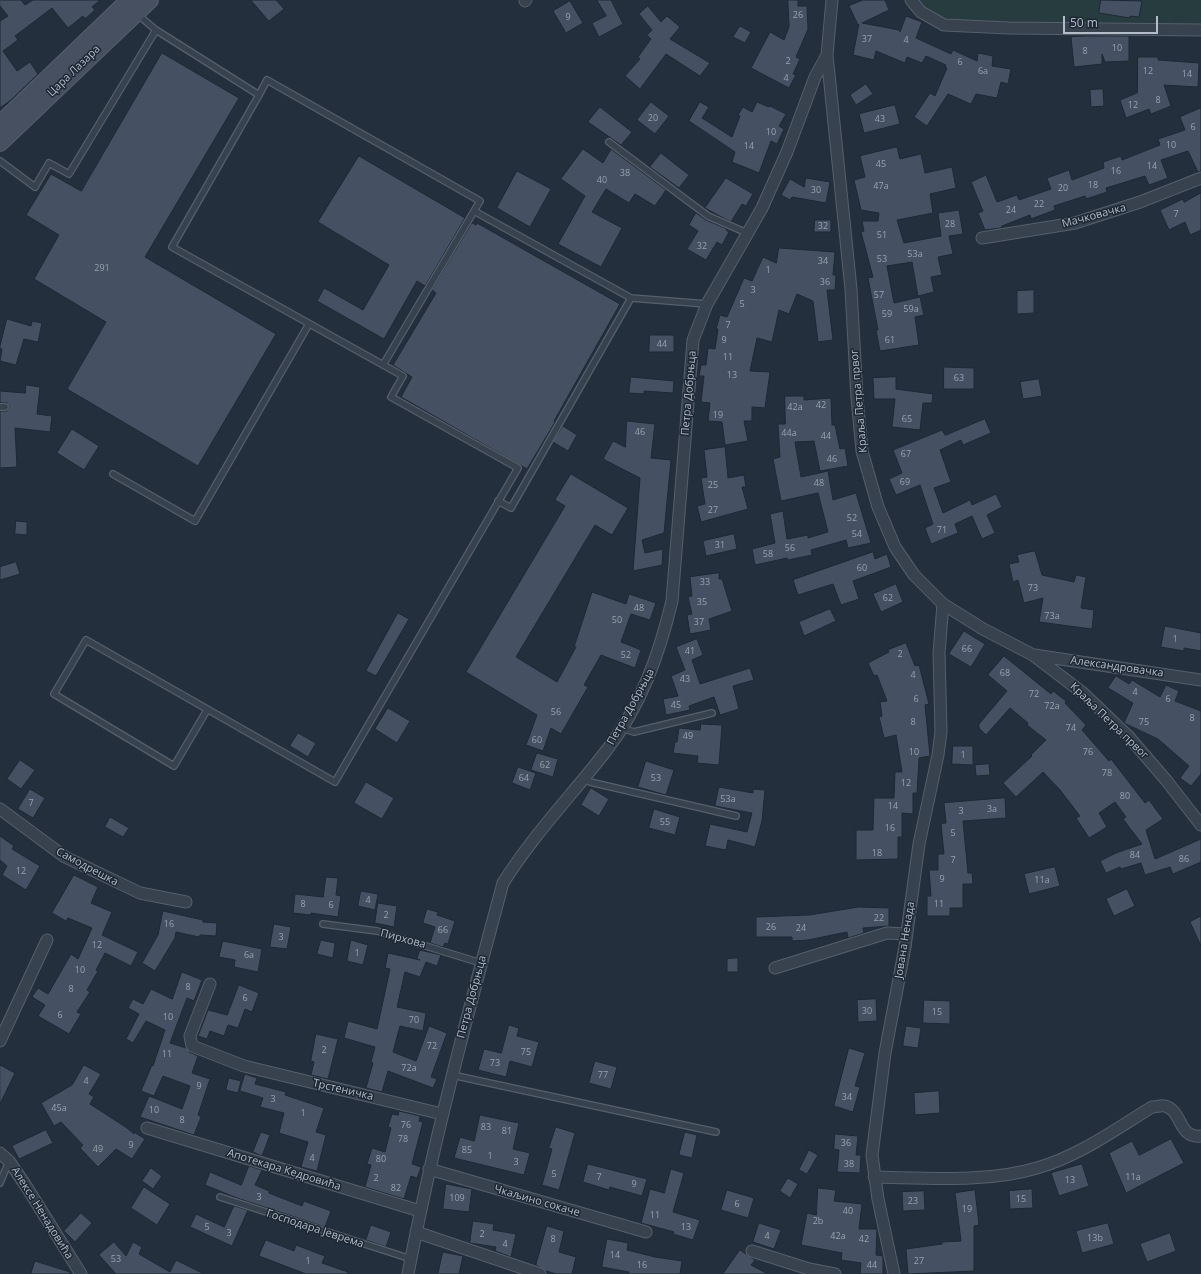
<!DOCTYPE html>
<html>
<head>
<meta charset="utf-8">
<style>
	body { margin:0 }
	#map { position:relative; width:1201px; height:1274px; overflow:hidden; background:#242f3e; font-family:"Open Sans",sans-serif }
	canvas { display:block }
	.scale { position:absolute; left:1063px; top:16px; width:95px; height:18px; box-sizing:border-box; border:2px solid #b4bcc9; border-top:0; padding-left:5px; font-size:12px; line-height:14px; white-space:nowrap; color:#b4bcc9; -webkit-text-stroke:3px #1d2633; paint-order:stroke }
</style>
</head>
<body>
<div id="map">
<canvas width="1201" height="1274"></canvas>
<div class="scale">50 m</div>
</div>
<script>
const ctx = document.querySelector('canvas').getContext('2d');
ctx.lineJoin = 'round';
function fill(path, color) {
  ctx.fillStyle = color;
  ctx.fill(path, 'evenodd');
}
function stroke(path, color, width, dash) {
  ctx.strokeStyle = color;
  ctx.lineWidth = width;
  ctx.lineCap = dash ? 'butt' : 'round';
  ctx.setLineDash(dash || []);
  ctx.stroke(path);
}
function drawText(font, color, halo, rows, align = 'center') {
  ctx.font = font + ' "Open Sans",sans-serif';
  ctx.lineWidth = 3;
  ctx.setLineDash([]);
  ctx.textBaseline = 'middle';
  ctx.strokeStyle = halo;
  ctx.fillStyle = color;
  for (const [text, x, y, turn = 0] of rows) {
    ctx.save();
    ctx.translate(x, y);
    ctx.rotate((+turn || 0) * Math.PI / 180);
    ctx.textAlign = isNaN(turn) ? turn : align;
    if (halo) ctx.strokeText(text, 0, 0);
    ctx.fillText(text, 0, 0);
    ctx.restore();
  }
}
const green = new Path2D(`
	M914,0H1201V27L945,23Z`);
const building = new Path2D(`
	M0,0H21L25,5L33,0H100L92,7L95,10L85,19L83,16L68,28L52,8L15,36L18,40L3,51L17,71L30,62L38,74L11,100L0,108V21L8,16L0,6Z
	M251,0H276L284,9L269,21Z
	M597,0H611L623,24L599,37L592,23L606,16Z
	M788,0H798V6H807L808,29L796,57L800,59L793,74L796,75L789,88L751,68L770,32L784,40L789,27Z
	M863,0H885L889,10L862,23L899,30L900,32L906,16L922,22L916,38L951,54L953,50L977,61L978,53L993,56L992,66L1011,69L1008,84L1001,82L997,98L976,94L971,104L948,94L927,126L914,117L930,93L935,96L947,68L945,67L946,65L926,56L922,63L907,57L905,63L876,51L874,60L853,55L859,24L858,25L849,6Z
	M1101,0L1142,1L1139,17L1130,16V18L1099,13Z
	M570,1L583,23L566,33L553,11Z
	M648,6L661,22L667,16L680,27L670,39L710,63L700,76L666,54L640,89L625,76L640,59L638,57L651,39L647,35L652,30L639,14Z
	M740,26L751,32L745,43L733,37Z
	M1085,36H1129V61L1105,62L1102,54V64L1074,67L1071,37Z
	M162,53L239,98L145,257L276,334L198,466L67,389L106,322L34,279L59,235L26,215L51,174L81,191Z
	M1138,57H1158V60L1199,63L1198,87L1164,85L1171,106L1151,114L1149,109L1126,118L1120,100L1137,93Z
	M866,84L873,94L856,105L850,95Z
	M1103,89L1104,106L1091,107L1090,90Z
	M651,102L669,116L655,134L637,120Z
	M700,102L709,107L702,118L732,137L740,116L738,115L743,107L752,112L757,102L769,107L770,106L786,114L779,126L784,129L777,144L771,141L759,173L732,162L735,152L689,121Z
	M895,105L900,124L864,133L859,114Z
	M600,107L632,132L621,145L588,122Z
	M1201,108V171L1198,172L1188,151L1161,160L1168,178L1149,185L1145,176L1106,188L1107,192L1086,199L1085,196L1054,206L1055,210L1031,219L1030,215L1002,226L1001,228L985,230L978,213L983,211L971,182L986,175L997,202L1017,195L1019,200L1051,189L1047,178L1069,170L1072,180L1104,168L1103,162L1121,156L1122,160L1160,145L1158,139L1185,130L1180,117Z
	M897,147L900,159L921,154L925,173L952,167L956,188L930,194L933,213L897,220L904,243L941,236L938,213L959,210L963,234L949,236L953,254L938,257L942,275L931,277L934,292L918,296L912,262L887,266L894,303L920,297L924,315L915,317L919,345L880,351L876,330H878L868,278L873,277L861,232L864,231L862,221H878L879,213L861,210L854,180L865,177L860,156Z
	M583,149L603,163L611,149L666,190L655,206L635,194L629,203L606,189L592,212L622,228L601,267L558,244L585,196L561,179Z
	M661,153L689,175L679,188L650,167Z
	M359,156L465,218L425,286L417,281L384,339L317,301L324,288L363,310L389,265L318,222Z
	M517,171L551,189L530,227L497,208Z
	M726,178L753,194L746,206L742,204L731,222L705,208Z
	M806,178L830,182L826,203L792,197L790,200L781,195L790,179L804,187Z
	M1201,193V230L1190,235L1185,222L1169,230L1160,210L1183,199L1184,202Z
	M696,213L706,220L727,229L726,230L729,232L722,245L717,242L706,260L687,249L698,231L689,225Z
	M815,220H831V232H814Z
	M472,223L476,225L477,223L620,304L554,421L555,422L527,469L401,397L412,377L393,365L436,293L432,290Z
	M779,248L835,252L833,275H836L835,290H827L833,340L818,342L813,301L797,294L789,314L779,310L772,342L757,338L750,371L770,372L765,408L752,407V421H744L748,441L725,445L722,422L708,421L710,403L701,402L704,376H699L701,365H706L708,348L715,349L718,329H716L720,315L727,317L744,278L752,281L763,257L776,263Z
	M1034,290V313L1017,314V291Z
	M7,319L31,326L32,321L42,323L38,342L24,339L16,365L0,361L2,349H0V346Z
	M650,335H674V352H649Z
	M944,367L974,368V389H944Z
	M631,377L674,381L673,393L644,391V394L629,393Z
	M896,377V389L933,394L932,403H923L920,430L892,427L895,399H874L873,378Z
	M1039,379L1042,396L1023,399L1020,382Z
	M26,385L40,387L37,414L52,416L50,432L15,428L17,467L0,468V411H7L9,407L7,403H0V391L25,393Z
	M785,396H804V400L831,398L832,425H835L840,449L845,448L848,466L820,471L814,441L795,442L801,477L828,471L833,500L856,493L871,543L848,548L846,540L811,550L812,555L788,560L787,558L755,565L752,549L775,543L770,514L783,511L787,539L808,535V538L828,532L818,493L781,501L773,459L780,457L778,424H785Z
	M985,419L991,433L963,445L961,440L940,450L951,482L934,488L943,513L970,500L972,505L996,494L1002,507L987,515L995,533L982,539L972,516L955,524L958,533L931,544L925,528L933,524L920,485L896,495L889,479L902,473L893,450L942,430L945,435Z
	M627,421L655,424L651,458L671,460L664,533L642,540L645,553L663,549L662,565L633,571L640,478L603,459L613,441L625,447Z
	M563,426L577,435L568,451L553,442Z
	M72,429L99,446L84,470L57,453Z
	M725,447L728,478L744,475L746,487H742L748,509L701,522L697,506L705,504L701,478L707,477L704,450Z
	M571,474L628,508L612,535L595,525L516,657L557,682L576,647H574L592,592L626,604L629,594L656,603L650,620L631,614L621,642L641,650L635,668L601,655L584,685L588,687L561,734L551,728L543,751L526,745L537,715L466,672L565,506L555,500Z
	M16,521L27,522V535L15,534Z
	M734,534L737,549L706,556L703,541Z
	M1035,551L1042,575L1074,582L1076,575L1086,577L1081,608L1094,610L1092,629L1039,622L1043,598L1024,603L1018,580L1013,582L1009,564L1019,562L1017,555Z
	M873,552L875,559L887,554L891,567L853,581L859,599L841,605L833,584L798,595L793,580Z
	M16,562L20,574L0,580V567Z
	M719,573V579H722L732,611L709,619L711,630L690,634L687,615L692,614L688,597L692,596L690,577Z
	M896,584L903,602L881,612L873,594Z
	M830,609L836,621L804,636L799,622Z
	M398,613L409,619L376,676L366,671Z
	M1165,626L1201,633V651L1184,648V651L1161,647Z
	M964,631L985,644L971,667L949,654Z
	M697,639L703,655L692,660L700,684L750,668L754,680L733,686L739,709L720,715L714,697L689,706L690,710L666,715L663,699L678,696L671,676L685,670L676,647Z
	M906,643L915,666L919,665L929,704L925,705L930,756L919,758L917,793H913V814L902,813V837H898V859L856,860V830H873L874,798H894L895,772H902L896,735L884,738L879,717L882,716L880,702L887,701L877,675L874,676L868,663L889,652L888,650Z
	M1004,656L1051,694L1053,691L1066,701L1065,703L1086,725L1082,730L1109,761L1111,759L1145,803L1149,800L1163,819L1146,830L1155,859L1201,839V862L1173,874L1170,867L1145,875L1141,863L1121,869L1120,867L1106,873L1100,861L1116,853L1142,844L1123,819L1126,817L1115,802L1099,813L1107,827L1089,838L1076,818L1080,816L1060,790L1043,772L1016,797L1003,783L1032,756L1031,755L1046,740L1027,725L1028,723L1010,708L986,735L979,728V724L1007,691L988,675Z
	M1116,676L1129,684L1132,680L1160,697L1166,685L1179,691L1175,701L1201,711V774L1191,786L1180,778L1189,766L1158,739L1124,723L1133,703L1108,688Z
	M388,708L410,721L397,743L375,729Z
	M701,724L722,725L719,765L697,763L698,756L673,753L675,742H677L679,728L700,730Z
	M298,733L316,743L308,757L290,746Z
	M953,746H973V765L952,764Z
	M537,753L558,759L553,777L531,770Z
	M20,760L35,770L21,789L7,779Z
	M646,761L674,770L666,795L638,787Z
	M989,764L990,775L976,776L975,765Z
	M518,767L536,773L530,790L512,783Z
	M366,782L394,798L382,819L354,803Z
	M719,787L753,793V789L765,790L762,821L755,847L728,840L726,850L705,846L710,824L747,832L752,813L715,806Z
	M591,788L609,799L599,816L581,805Z
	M30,789L45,798L33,818L18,809Z
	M1005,798L1006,818L963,821L968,873H972L973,884H963V908H950V916H927V896H931L929,870H938V854H944L941,824L946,823L944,803Z
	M654,809L680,817L675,835L649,828Z
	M110,817L129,828L123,837L105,827Z
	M0,836L14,846L12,849L40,866L26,890L2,875L7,866L0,860Z
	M1055,867L1060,886L1029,894L1024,874Z
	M74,875L98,887L91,903L112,912L102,935L138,952L131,966L105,953L96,970L98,971L87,990L90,992L77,1012L81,1014L69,1034L38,1016L45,1005L32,997L38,988L48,994L71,954L78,959L92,928L68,918L66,921L52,913Z
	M326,877L338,878L336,895L341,896L338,917L311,913V915L293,913L295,894L323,897Z
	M1127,889L1135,906L1114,916L1106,899Z
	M361,891L378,894L375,910L358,906Z
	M378,903L397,906L394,927L375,923Z
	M859,907L889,908V926L863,928L864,933L848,938L847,932L808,940L792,941V937H756V917L809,915Z
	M427,909L438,912L437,915L455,921L448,944L445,943L443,947L430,943L435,927L423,923Z
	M163,911L203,920V922L217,923L216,936L200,935L199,937L176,932L175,938L155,971L142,963L158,935Z
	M1201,916V946L1190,922Z
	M274,924L291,927L287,949L270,947Z
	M321,940L335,943L333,958L317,954Z
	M351,940L368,945L363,965L347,961Z
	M223,941L262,949L258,972L234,967L235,960L219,957Z
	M420,950L441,955L437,966L426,962L420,977L405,972L397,1007L426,1013L423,1031L400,1026L393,1052L416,1061L429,1026L447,1033L431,1077L437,1079L433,1088L388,1071L382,1092L366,1088L373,1063L371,1062L375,1047L344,1038L348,1021L377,1029L390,969L385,968L388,953L420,960L417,959Z
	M738,958V972H727V959Z
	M182,972L202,980L194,1001L187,998L170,1043L186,1048L189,1052L198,1056L192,1073L210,1079L198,1115L201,1117L194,1135L140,1117L149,1096L182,1109L190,1086L163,1076L154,1096L141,1091L152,1065L153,1066L165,1030L146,1021L133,1043L126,1039L139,1014L128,1008L133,999L143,1004L151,989L172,999Z
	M239,985L259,993L252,1012L245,1009L238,1028L228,1025L224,1036L210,1031L207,1039L198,1036L208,1010L227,1015Z
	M876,999L877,1021L858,1022L857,1000Z
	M924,1000L950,1001V1024L923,1023Z
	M509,1025L519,1028L517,1036L539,1042L532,1067L510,1061L506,1077L478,1070L484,1049L501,1053Z
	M906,1026L921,1028L918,1048L903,1046Z
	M316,1034L338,1039L328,1079L311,1075L314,1062L311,1061Z
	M849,1048L865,1053L855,1086L860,1087L853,1112L834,1106Z
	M595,1061L617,1067L611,1089L589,1083Z
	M0,1065L15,1073L0,1104Z
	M84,1065L101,1074L89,1094L94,1097L90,1104L127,1128L134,1134V1132L145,1139L132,1159L116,1149L98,1167L80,1148L83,1145L61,1122L54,1126L41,1103L72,1085Z
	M245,1074L257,1078L255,1084L286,1092L285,1095L324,1108L316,1132L326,1135L317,1171L301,1167L308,1142L279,1133L284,1113L260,1107L263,1098L240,1091Z
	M229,1078L241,1081L238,1093L226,1090Z
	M939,1091L940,1113L915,1115L914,1093Z
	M399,1111L420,1116L419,1121L423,1122L412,1164L421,1167L417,1178L411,1176L404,1199L365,1187L371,1165L367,1164L372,1148L385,1152L391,1128L388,1127L392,1114L398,1115Z
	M480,1115L519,1123L513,1149L530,1153L524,1175L454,1158L460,1137L474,1141Z
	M556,1127L575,1133L559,1190L542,1185L552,1149L549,1148Z
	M46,1130L53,1143L19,1159L12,1146Z
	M261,1132L270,1135L262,1156L253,1152Z
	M685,1132L697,1135L692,1158L679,1155Z
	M835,1134L858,1136L856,1155H861L860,1173L837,1172L839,1150L834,1149Z
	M1171,1139L1184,1163L1126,1193L1109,1153L1132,1141L1139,1155Z
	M809,1150L818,1155L807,1174L799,1170Z
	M588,1164L647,1179L642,1196L610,1187L609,1190L583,1182Z
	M1082,1164L1089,1186L1059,1196L1051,1173Z
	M249,1166L262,1170L255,1185L269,1191V1193L302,1206L304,1201L331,1211L325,1227L237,1198L205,1185L210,1172L241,1185Z
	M151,1168L162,1176L153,1189L142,1181Z
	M671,1169L684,1173L673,1212L700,1220L693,1240L673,1234L674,1232L641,1223L650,1189L664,1193Z
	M788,1178L798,1184L790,1198L780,1191Z
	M446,1184L472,1189L469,1212L443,1209Z
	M144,1187L170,1204L157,1225L131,1208Z
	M818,1188L836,1190L834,1201L862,1204L859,1229H877L876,1255L883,1256V1274H860L861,1263L841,1260L842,1253L801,1245L807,1213L816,1215Z
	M1032,1189L1033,1208L1010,1209L1009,1191Z
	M727,1190L754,1198L748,1218L721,1210Z
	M975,1190L979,1225L974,1226V1271L908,1274L906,1249L942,1244V1242L961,1241L955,1193Z
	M924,1191L925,1210L903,1211L902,1192Z
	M234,1206L248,1210L232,1246L190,1227L196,1214L224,1227Z
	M81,1213L92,1223L75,1242L64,1231Z
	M473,1221L494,1224L493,1230L516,1234L511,1257L495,1251L496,1247L470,1243Z
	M759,1223L781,1230L774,1249L753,1242Z
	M1108,1223L1114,1244L1082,1253L1076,1231Z
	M371,1225L391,1232L386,1247L366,1240Z
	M547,1226L564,1231L559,1252L576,1257L572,1274H557L546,1271L536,1265Z
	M1170,1233L1176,1251L1147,1262L1140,1244Z
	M607,1239L628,1243L627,1250L655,1257L682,1261L680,1274H628L629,1272L602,1267Z
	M266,1240L294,1251L296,1245L325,1256L322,1263L348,1272L347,1274H306L259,1256Z
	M114,1242L126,1256L133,1242L142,1247L139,1254L170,1272L176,1260L204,1274H116L99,1255Z
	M740,1250L755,1260L751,1265L768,1274H723Z
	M443,1252L463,1256L459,1274H438Z
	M35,1261L70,1272L69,1274H31Z`);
const lane = new Path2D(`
	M137,14L156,30L259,95L172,247L403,376L391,397L518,468L335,782L86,640L54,694L174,766L207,710
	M259,95L267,80L480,201L383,365
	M609,142L708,216L747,233
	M0,161L35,187L49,163L69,174L156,30
	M474,211L631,298L511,508L498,501
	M631,298L707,304
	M0,407H5
	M113,474L195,521L309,324
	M621,728L634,732L712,713
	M583,778L590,782L736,816
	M323,924L377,931L481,963
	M452,1075L716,1132
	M0,1183L9,1161
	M220,1197L411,1259`);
const street = new Path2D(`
	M832,0L827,55L851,289L857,398L862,451L878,507L895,547L914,575L943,604L983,629L1033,655L1083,693L1129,737L1166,780L1201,825
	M911,0L921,12L944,25L1009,28L1201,30
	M525,1L526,0
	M982,238L1075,223L1140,202L1201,178
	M1034,655L1201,680
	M0,809L65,857L140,893L186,902
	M775,968L887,933L907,934
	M210,984L190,1036L192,1046L244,1066L442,1114
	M0,1041L47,940
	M147,1128L420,1211
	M0,1153L9,1161L26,1186L81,1274
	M429,1169L646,1232
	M874,1177C927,1178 987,1183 1037,1168C1079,1156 1116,1129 1152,1107C1156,1107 1161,1105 1165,1106C1183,1111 1178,1139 1201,1136
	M416,1232L540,1274
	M752,1251L809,1269L835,1274
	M408,1274C433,1142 468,1013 503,883C533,835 572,795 606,751C641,706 659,655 672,601L693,340L707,304L762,208L787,152L815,77L827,55
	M894,1274L878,1199L872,1155L885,1053L905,947L919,844L938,755L941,732L939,653L943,604`);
const secondary = new Path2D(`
	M0,124L129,0
	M0,143L150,0`);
const numberNames = [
	["26",798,15],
	["9",568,17],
	["37",867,39],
	["4",906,40],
	["10",1117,48],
	["8",1085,51],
	["2",788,61],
	["6",960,62],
	["6a",983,71],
	["12",1148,71],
	["14",1187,74],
	["4",786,78],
	["8",1158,100],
	["12",1133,105],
	["20",653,118],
	["43",880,119],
	["6",1193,127],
	["10",771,132],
	["10",1171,145],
	["14",749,146],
	["45",881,164],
	["14",1152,166],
	["16",1116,171],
	["38",625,173],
	["40",602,180],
	["18",1093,185],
	["47a",881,186],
	["20",1063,188],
	["30",816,190],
	["22",1039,204],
	["24",1011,210],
	["7",1176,214],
	["28",950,224],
	["32",823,226],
	["51",882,235],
	["32",702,246],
	["53a",915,254],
	["53",882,259],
	["34",823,261],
	["291",102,268],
	["1",768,270],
	["36",825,282],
	["3",753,290],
	["57",879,295],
	["5",742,304],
	["59a",911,309],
	["59",887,314],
	["7",728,325],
	["9",724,340],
	["61",890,340],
	["44",662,344],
	["11",728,357],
	["13",732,375],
	["63",959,378],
	["42",821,405],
	["42a",795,407],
	["19",718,415],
	["65",907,419],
	["46",640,432],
	["44a",789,433],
	["44",826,436],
	["67",906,454],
	["46",832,459],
	["69",905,482],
	["48",819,483],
	["25",713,485],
	["27",713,510],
	["52",852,518],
	["71",942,530],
	["54",857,534],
	["31",720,545],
	["56",790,548],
	["58",768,554],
	["60",862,568],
	["33",705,582],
	["73",1033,588],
	["62",888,598],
	["35",702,602],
	["48",639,608],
	["73a",1052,616],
	["50",617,620],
	["37",699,622],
	["1",1175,639],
	["66",967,649],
	["41",690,651],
	["2",900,654],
	["52",626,655],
	["68",1005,673],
	["4",913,675],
	["43",685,679],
	["4",1135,692],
	["72",1034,694],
	["6",916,699],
	["6",1168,699],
	["45",676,705],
	["72a",1052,706],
	["56",556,712],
	["8",1192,718],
	["8",913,722],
	["75",1144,722],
	["74",1071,728],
	["49",688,736],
	["60",537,740],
	["10",914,752],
	["76",1088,752],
	["1",963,755],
	["62",545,765],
	["78",1107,773],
	["64",524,778],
	["53",656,778],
	["12",906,783],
	["80",1125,796],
	["53a",728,799],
	["7",31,803],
	["14",893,806],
	["3a",992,809],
	["3",961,811],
	["55",665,822],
	["16",890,828],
	["5",953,833],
	["18",877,853],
	["84",1135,855],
	["86",1184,859],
	["7",953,860],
	["12",21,871],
	["9",942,879],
	["11a",1042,880],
	["4",368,900],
	["8",303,904],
	["11",939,904],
	["6",331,905],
	["2",386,915],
	["22",879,918],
	["16",169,924],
	["26",771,927],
	["24",801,928],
	["66",443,930],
	["3",281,937],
	["12",97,945],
	["1",357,953],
	["6a",249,955],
	["10",80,970],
	["8",188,987],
	["8",71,989],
	["6",245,998],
	["30",867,1011],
	["15",937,1012],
	["6",60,1015],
	["10",168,1017],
	["70",414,1020],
	["72",432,1046],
	["2",324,1050],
	["75",526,1052],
	["11",167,1054],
	["73",495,1063],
	["72a",409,1068],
	["77",603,1075],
	["4",86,1081],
	["9",199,1086],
	["34",847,1097],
	["3",273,1099],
	["45a",59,1108],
	["10",154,1110],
	["1",303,1113],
	["8",182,1120],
	["76",406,1125],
	["83",486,1127],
	["81",507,1131],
	["78",403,1139],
	["36",846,1143],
	["9",131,1145],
	["49",98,1149],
	["85",467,1150],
	["1",490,1156],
	["4",312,1158],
	["80",381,1159],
	["3",516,1162],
	["38",849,1164],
	["5",554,1174],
	["7",599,1177],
	["11a",1133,1177],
	["2",376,1178],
	["13",1070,1180],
	["9",634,1184],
	["82",396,1188],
	["3",259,1197],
	["109",457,1198],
	["15",1021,1199],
	["23",913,1201],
	["6",737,1204],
	["19",967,1209],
	["40",848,1211],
	["11",655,1215],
	["2b",818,1221],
	["5",207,1227],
	["13",686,1227],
	["3",229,1233],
	["2",482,1234],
	["4",767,1236],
	["42a",838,1236],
	["13b",1095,1238],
	["8",553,1239],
	["42",864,1239],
	["4",505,1244],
	["14",615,1255],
	["53",116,1259],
	["1",308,1261],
	["27",919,1261],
	["16",642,1265],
	["44",872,1265]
];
const streetNames = [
	["Цара Лазара",74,71,-44],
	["Мачковачка",1094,216,-15],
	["Петра Добрњца",689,393,-85],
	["Краља Петра првог",859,401,-95],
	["Александровачка",1117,667,8],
	["Петра Добрњца",631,707,-61],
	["Краља Петра првог",1109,721,44],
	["Самодрешка",87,867,28],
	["Пирхова",403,939,15],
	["Јована Ненада",905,940,-81],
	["Петра Добрњца",472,997,-75],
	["Трстеничка",343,1090,13],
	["Апотекара Кедровића",284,1170,17],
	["Чкаљино сокаче",537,1201,16],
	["Алексе Ненадовића",42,1213,58],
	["Господара Јеврема",315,1229,18]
];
fill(green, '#263c3f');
fill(building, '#455162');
stroke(building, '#1f2835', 1);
stroke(lane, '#565f6c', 8);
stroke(street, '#565f6c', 13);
stroke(secondary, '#565f6c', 18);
stroke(lane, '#38414e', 5.5);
stroke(street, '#38414e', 11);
stroke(secondary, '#465061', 16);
drawText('9px', '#98a1af', null, numberNames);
drawText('11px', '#b4bcc9', '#1d2633', streetNames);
</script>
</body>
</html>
